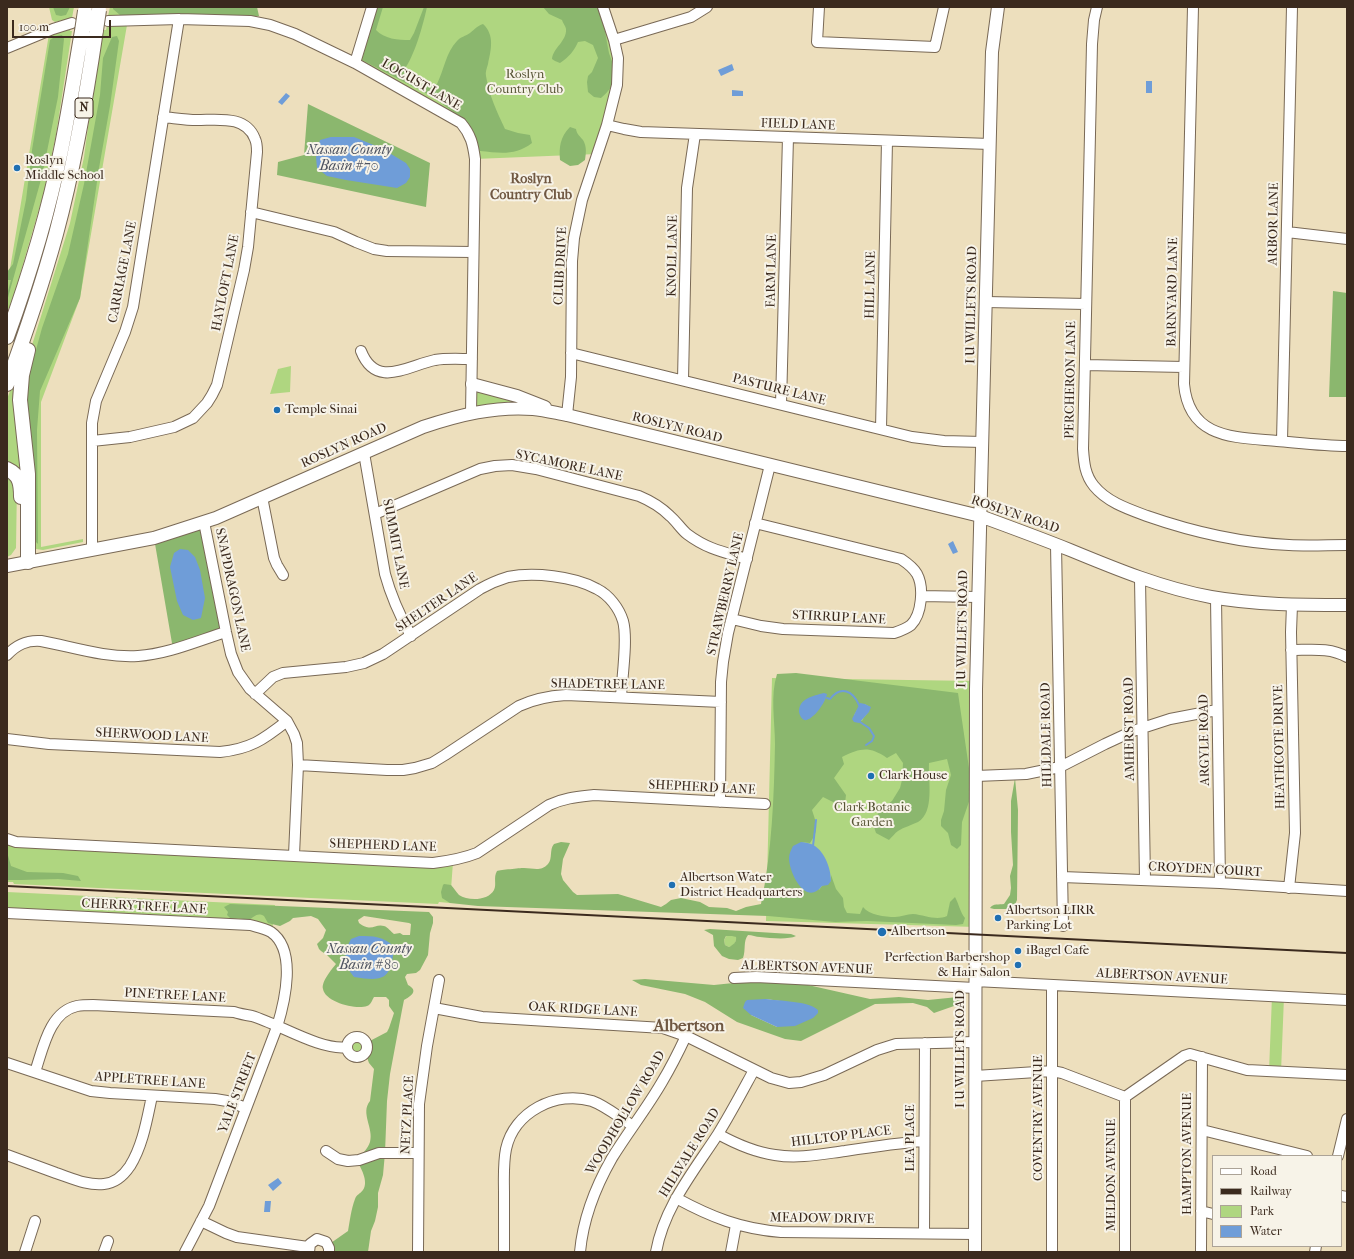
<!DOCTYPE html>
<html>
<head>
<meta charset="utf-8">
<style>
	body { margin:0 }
	#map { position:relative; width:1354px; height:1259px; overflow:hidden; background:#eddfbd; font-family:"IM FELL French Canon",serif }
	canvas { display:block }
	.frame { position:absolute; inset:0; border:8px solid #3b2a1e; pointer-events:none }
	.legend { position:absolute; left:1212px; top:1155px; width:130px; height:92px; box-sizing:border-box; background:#f7f3e8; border:1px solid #aca397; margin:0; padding:5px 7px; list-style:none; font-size:12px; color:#3b2a1e }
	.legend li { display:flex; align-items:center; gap:8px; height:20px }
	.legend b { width:20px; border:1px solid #aca397 }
	.scale { position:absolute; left:12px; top:20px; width:99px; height:18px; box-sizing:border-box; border:2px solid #3b2a1e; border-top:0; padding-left:5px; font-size:12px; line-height:14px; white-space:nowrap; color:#3b2a1e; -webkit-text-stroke:3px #f7f3e8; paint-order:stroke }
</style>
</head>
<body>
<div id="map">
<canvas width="1354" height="1259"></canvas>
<div class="frame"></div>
<ul class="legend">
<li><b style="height:5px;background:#fff"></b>Road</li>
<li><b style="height:5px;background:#3b2a1e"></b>Railway</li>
<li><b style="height:11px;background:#afd680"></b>Park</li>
<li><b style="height:11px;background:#6f9dd8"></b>Water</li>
</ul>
<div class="scale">100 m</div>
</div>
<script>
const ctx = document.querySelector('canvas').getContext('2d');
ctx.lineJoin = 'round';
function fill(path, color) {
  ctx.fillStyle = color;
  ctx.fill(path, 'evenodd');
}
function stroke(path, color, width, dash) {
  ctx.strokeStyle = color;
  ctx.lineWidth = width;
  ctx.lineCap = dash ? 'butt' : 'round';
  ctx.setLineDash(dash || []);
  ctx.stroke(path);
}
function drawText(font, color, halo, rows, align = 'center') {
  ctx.font = font + ' "IM FELL French Canon",serif';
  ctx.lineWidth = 4;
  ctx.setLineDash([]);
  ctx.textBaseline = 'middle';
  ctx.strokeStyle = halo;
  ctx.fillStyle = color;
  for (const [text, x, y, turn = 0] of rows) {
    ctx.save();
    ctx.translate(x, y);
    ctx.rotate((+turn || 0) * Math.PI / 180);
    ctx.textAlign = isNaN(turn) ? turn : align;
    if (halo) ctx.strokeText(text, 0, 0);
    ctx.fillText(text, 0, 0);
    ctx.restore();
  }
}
const green = new Path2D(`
	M49,7H74L72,18L55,22L52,20Z
	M110,7H130L128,16H108Z
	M372,7H603L618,70L597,154L475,159L468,132L355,63Z
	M107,25H127L80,298L41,402V547L83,539V542L43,550L36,549L33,547L28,358L70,223L84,157L101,30H106Z
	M71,28L70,31H72L56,135L44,192L13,299L7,312V287L49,34Z
	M291,366L290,392L270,394L278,369Z
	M13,383H17L24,474L7,466V399Z
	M472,384L532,402L471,413Z
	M7,473L17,483L16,548L11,555L7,557Z
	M772,678L977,681L976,927L766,921Z
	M7,840L453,862L450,903L439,902L438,904L14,884L13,882H7Z
	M7,892L275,905L272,933L263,928L7,913Z
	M727,935L735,936L737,938L734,945L729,947L725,945L724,940Z
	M1272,996L1284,997L1281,1072L1269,1071Z
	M347 1047a10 10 0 1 1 20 0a10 10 0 1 1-20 0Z`);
const forest = new Path2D(`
	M53,7H70L66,15L61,16L56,15Z
	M113,7H257L259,16H128L120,15L113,9Z
	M377,7H383L376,30C384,39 398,40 410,40L414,33L424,7H427C423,25 415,55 404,70L407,75L431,86L437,84C444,70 446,52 457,41C460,37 466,36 470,33C475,29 477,26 483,24C495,35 491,50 488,64C487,68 485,72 486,76C489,95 497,112 505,129L518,133L530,135L532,143C515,156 500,153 480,151L460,117L433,97L362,60Z
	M543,7H599C604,22 606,38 609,53C612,63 617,69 614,81C612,87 606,94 601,98L594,97L588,92L587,82L588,76L592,72L598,58L593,45L585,41L578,42C574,51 569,57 560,63L555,61L552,59C553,48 567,41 566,29C566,27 563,23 562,20L549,14Z
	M62,35L64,39L58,97L42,176L7,301V295L11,280H7V272L13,264L26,200L32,150L50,40L56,36Z
	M117,36L119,41L110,106L99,168L80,298L40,391L37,430L38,544L35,541L34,537L26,409L28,379L42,328L68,254L84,184L100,95L103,58L112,37Z
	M308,104L430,163L426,207L277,175L278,162L304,155Z
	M570,127L576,129C577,135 580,136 583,140C587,147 586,153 585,160L578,165L570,166L560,160C559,147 560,137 570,127Z
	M1333,291L1347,293V397H1329Z
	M204,522L226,632L173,649L154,538Z
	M796,673L958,693L970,775L973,790L962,822L961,845L957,849L951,845L948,833L941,826V820L944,811L946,790L951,775L947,759L929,763C928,780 935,812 918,822C912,825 904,827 898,831C895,833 892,837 889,840L876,833L873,824L880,810L892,801L900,788L902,780L903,763L896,753L887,758C869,746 861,748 842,757L844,764L834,778L846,795L845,803L839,805L823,797L812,810C817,825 819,830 810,843L801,842L819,890L822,886L831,881V875L836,889L843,898L844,907L847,913L860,914L863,907C869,915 885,917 895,917C901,917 907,914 913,914C925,915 936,921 947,916L950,902L955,897C959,904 960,912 965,918L963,924L956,925L867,921L835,922L768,916L478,906L450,903L442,898L441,892L443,885L444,884L451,885C454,888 456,892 459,895C468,901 488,901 494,890C497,884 493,878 497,871C501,870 519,868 524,868C533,868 541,872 548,864C553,858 549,850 554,844L561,842L570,843L563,859L561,874L563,880L573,892L577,895L618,894L661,907L666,904L671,900L681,898L700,902L709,907L727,908L736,911L746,907L761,904C772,851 774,797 775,744C775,721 770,696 777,674ZM865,704L870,707C869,713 864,716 862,721L854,715L857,710Z
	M1015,778L1018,810L1017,900L1013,909H994L990,908C993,903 999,905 1004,904L1010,895L1011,888L1010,876L1013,865L1011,832V801Z
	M7,852L11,866L27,872L63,873L78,876L81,881L58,879L21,880H7Z
	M230,904L429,912L433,917V923L430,933L428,955L420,970L416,973L407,974L405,977L408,985C419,991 411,996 404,1000L402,1010L390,1074L387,1101L385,1153L383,1175L378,1193V1207L375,1221L371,1231L368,1252H329L328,1245L348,1231C350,1220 351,1210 355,1199C357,1194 360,1194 363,1190C369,1182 361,1167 356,1160C361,1155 368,1149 370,1142C374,1128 360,1113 370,1101L374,1069L369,1063L365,1052L366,1043L387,1032L389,1028L394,1013L389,1006V1000L386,997H374C372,1000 371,1005 367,1006C356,1010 325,1002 323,989C321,982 332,969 336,964L327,955L321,951L319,949L317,944L323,938L326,930L318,919L311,916L293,918L290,921L280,926L268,923L264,916C257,912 254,917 249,920L238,918L231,919L227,915L228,912L224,907ZM364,916L409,923L411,924L410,935H403L400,933L394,934C391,932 388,927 384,926C375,923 372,933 359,923L358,920Z
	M710,929L791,934L796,936C788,940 770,938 760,937C756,937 752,935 748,935C743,941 746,950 743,958L738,960L729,959L722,956L714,946L713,935L704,930ZM726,936H732L736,937C737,942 733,945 729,947L725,945L724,940Z
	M645,979L714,985L753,981L808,985L870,999L899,997L928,1000L958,997L962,998L965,1002L963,1005L954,1006L934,1013L927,1007L913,1003L875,1004L801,1041L785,1039L737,1022L705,1002L685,994L641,985L632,980ZM766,999L780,1001L777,1027L751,1015Z`);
const water = new Path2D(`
	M732,64L734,70L721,76L718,70Z
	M1146,81H1152V93H1146Z
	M732,90L743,91V96H732Z
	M286,93L290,96L282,105L278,102Z
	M331,137H354L381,148L406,163L410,169V177L406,183L397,188L346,180L327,176L317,168L316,157L320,140Z
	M953,541L958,552L953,554L948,544Z
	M180,549L188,550L195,557L200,570L205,598L201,618L193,620L183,615L177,601L170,567L174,553Z
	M824,693L827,694C826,702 812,722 804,720C801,718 800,716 799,712C799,698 813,696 824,693Z
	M860,703L865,704L871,707L869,712L859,723L854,722L852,719Z
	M801,842C804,842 808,843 811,844C824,849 831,868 831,881L828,885L822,886C806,907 789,873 789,858C789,854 791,850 793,846Z
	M359,936C373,936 384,936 394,947C391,979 385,982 354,977L345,965L346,949L351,939Z
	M766,999C779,1001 809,1001 818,1010V1013L813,1018L795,1026L777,1027L751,1015L743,1008L745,1002L747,1000Z
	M278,1178L282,1183L273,1191L268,1185Z
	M265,1201H271L270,1212H264Z`);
const stream = new Path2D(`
	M827,698L830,699C841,685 853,691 859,705
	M860,719V722L869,728L874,736L872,741L866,745
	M813,846L816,820`);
const minor = new Path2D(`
	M819,7L817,42L935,47L944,7
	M1097,7L1094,20L1092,44L1083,449C1084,463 1085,475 1094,486C1107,502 1128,509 1147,516C1193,532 1240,543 1289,545C1308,546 1328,545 1347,545
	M1193,7L1184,384C1189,439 1234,437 1277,441C1300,443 1324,446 1347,446
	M108,21L179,19L250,21L270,25L295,34L355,63L461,123C471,135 473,144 475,159L471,413
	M614,40L691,17L707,7
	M7,48L53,29L72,23
	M355,63L372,7
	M607,125L624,129L641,132L990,144
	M251,212L334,232L356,242L374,249L387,251L473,252
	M1287,232L1347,239
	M986,302L1086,304
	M361,351C376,389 407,366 435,360C446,358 460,359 472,359
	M571,353L912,437L944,441L982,442
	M1085,365L1184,367
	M683,380L687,188L695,134
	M781,404L788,137
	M567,415L571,377L572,261L574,238L582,200L607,125L617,85L618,58L614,40L603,7
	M881,429L887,141
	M92,441L130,437L174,427L193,418L207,403L212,395L217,385L244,270L248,247L257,152C257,148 257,143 255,139C246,115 218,120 197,120C186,120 174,118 163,117
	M1282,441L1292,7
	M364,453L385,574C391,596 400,616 411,636
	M262,497L274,558L277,565L283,575
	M375,514L480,469L495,466L512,465L536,469L639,496C651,501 661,507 670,516C676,521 681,529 687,534C707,549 723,552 747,559
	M204,522L226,632L231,654L238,672L250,689L287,721L294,734L297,743L298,765L294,855
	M1056,545L1063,926
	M92,550V423L96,401L125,332L133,307L179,19
	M1140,579L1145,880
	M921,596L977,597
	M1216,598L1220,883
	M732,619L761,626L783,629L894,633C900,631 906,629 911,625C922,614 924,587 917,574C913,567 907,563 901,559L755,523
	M1291,650C1310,650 1330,647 1347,657
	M7,655C17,644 27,640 41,641C73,647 105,658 138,656C168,654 197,641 226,632
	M255,694L273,677L283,673L346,667L364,663L383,654L480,589C489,584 498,580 508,577C533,572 574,576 597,589C609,595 619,608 623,621C628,639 622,677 621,697
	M7,739L49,744L220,752C250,749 263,740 287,721
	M298,765L387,770H403L415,768L432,763L445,755L519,706C534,699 549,696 566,695L721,702
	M976,776L1026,774L1060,767L1105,744L1133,731L1170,719L1217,710
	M720,802L721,682L723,662L728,633L770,465
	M7,839L16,842L433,863C449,861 462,859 477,853L549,805C564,798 577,797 594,795L765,804
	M1062,877L1220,883L1347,891
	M1289,888L1295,833L1291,632L1292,605
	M7,913L250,925C257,927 264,928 271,932C297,950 285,1001 277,1027L209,1206L185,1252
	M734,978L756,977L975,988
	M975,981L1347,1000
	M434,1008L482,1017L663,1028L686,1036L771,1078L789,1083L801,1082L824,1075L877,1050L896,1044L975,1042
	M347 1047a10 10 0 1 1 20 0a10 10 0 1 1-20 0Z
	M7,1063L91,1091L110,1093L215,1099L227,1101L246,1108
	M35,1072C43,1049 49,1012 77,1006C82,1005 88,1005 93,1005L234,1012C240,1014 246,1015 252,1016C279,1024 321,1051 347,1047
	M975,1076L1052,1071L1062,1073L1125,1097
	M1125,1097L1184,1056L1190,1054L1247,1070L1347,1075
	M1125,1097V1252
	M1202,1130L1307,1156
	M718,1134C736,1144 754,1152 775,1155C798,1159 822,1154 845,1151C871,1147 898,1143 924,1141
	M326,1151L338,1159L348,1161L359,1160L379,1153H418
	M7,1155C23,1161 40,1167 56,1173C71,1178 88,1186 104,1184C115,1183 124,1175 130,1166C143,1145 147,1119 152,1096
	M1338,1156L1347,1119
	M1341,1196L1347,1197
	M676,1198C711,1217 741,1229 781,1232L975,1234
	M1201,1211L1213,1214
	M201,1221L226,1233L237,1237L308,1247
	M924,1233L925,1043
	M25,1252L35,1221
	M104,1252L108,1241
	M309,1252L310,1244L317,1239L326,1242L329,1248V1252
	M418,1252L419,1104L427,1046L439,980
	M504,1252C504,1233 504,1214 504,1194C504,1179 503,1164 506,1149C514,1112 556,1090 592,1101C606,1106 620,1118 633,1126
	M580,1252C583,1219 596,1186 612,1158C628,1132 647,1108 662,1082C671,1067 679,1051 686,1036
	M656,1252C664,1207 694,1171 718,1134C731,1113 742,1092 754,1070
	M731,1252L736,1225
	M1052,1252V985
	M1201,1252L1202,1057
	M1315,1252L1316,1246`);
const major = new Path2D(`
	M472,384L517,396L545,407
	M7,566L154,538L216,518L423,427C459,415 495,406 533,409C544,410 556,413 567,415L980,516C1010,527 1040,538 1070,550C1116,569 1162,588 1211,597C1256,605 1301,605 1347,605
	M975,1252L976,689L992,52L998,7`);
const highway = new Path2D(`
	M7,337C29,276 48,214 61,150C69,111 75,71 82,31
	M28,350L22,375L20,400L28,474V562
	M7,384C25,335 42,285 56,234C74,167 86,99 96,30
	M7,469C20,475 21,484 21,497`);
const rail = new Path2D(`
	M7,886L1347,953`);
const highwayBridge = new Path2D(`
	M96,30L99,10
	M82,31L85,11`);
const markers = [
	[17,168,4,"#1f6fb2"],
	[277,410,4,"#1f6fb2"],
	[871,776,4,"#1f6fb2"],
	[672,885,4,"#1f6fb2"],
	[998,918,4,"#1f6fb2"],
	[882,932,5,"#1f6fb2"],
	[1018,951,4,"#1f6fb2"],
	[1018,965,4,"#1f6fb2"]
];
const shields = [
	[84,108,18]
];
const shieldNames = [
	["N",84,108]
];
const parkNames = [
	["Roslyn",525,75],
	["Country Club",525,90],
	["Clark Botanic",872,808],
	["Garden",872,823]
];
const streetNames = [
	["LOCUST LANE",421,85,30],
	["FIELD LANE",798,125,2],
	["ARBOR LANE",1274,224,-89],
	["KNOLL LANE",673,256,-89],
	["CLUB DRIVE",561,266,-87],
	["FARM LANE",772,271,-89],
	["CARRIAGE LANE",123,272,-79],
	["HAYLOFT LANE",226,283,-79],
	["HILL LANE",871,285,-89],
	["BARNYARD LANE",1173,292,-89],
	["I U WILLETS ROAD",972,305,-89],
	["PERCHERON LANE",1071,380,-89],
	["PASTURE LANE",779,390,14],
	["ROSLYN ROAD",677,428,14],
	["ROSLYN ROAD",344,446,-24],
	["SYCAMORE LANE",569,466,12],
	["ROSLYN ROAD",1015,515,19],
	["SUMMIT LANE",395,544,79],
	["SNAPDRAGON LANE",232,590,78],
	["STRAWBERRY LANE",726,594,-77],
	["SHELTER LANE",437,603,-34],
	["STIRRUP LANE",839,618,3],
	["I U WILLETS ROAD",963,629,-89],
	["SHADETREE LANE",608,685,1],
	["AMHERST ROAD",1130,729,-91],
	["HILLDALE ROAD",1047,735,-91],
	["SHERWOOD LANE",152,736,3],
	["ARGYLE ROAD",1205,740,-91],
	["HEATHCOTE DRIVE",1280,747,-91],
	["SHEPHERD LANE",702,788,3],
	["SHEPHERD LANE",383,846,2],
	["CROYDEN COURT",1205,870,3],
	["CHERRYTREE LANE",144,907,3],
	["ALBERTSON AVENUE",807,968,2],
	["ALBERTSON AVENUE",1162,977,3],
	["PINETREE LANE",175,996,3],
	["OAK RIDGE LANE",583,1010,3],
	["I U WILLETS ROAD",961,1049,-90],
	["APPLETREE LANE",150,1081,4],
	["YALE STREET",238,1093,-69],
	["WOODHOLLOW ROAD",626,1113,-59],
	["NETZ PLACE",408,1115,-87],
	["COVENTRY AVENUE",1039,1118,-90],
	["HILLTOP PLACE",841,1137,-7],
	["LEA PLACE",911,1138,-90],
	["HILLVALE ROAD",690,1153,-58],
	["HAMPTON AVENUE",1188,1154,-90],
	["MELDON AVENUE",1112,1175,-90],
	["MEADOW DRIVE",822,1219,1]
];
const poiNames = [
	["Roslyn",25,161],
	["Middle School",25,176],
	["Temple Sinai",285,410],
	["Clark House",879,776],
	["Albertson Water",680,878],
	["District Headquarters",680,893],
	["Albertson LIRR",1006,911],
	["Parking Lot",1006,926],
	["Albertson",891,932],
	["iBagel Cafe",1026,951],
	["Perfection Barbershop",1010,958,"right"],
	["& Hair Salon",1010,973,"right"]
];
const waterNames = [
	["Nassau County",349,151],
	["Basin #70",349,167],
	["Nassau County",369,950],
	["Basin #80",369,966]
];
const neighbourhoodNames = [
	["Roslyn",531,180],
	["Country Club",531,196]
];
const districtNames = [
	["Albertson",689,1027]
];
fill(green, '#afd680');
fill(forest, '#8bb76e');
fill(water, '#6f9dd8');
stroke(stream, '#6f9dd8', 2);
stroke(minor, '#796956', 12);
stroke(major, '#796956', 14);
stroke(highway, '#796956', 16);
stroke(minor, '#fff', 10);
stroke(major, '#fff', 12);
stroke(highway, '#fff', 14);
stroke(rail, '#3b2a1e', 2);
stroke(highwayBridge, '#796956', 16, []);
stroke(highwayBridge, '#fff', 14);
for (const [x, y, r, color] of markers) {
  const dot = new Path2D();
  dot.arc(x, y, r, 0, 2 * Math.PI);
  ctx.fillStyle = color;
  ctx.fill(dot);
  stroke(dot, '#f7f3e8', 1.5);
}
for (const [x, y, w] of shields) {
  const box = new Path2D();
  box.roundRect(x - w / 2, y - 10, w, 20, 3);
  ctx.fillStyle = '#f7f3e8';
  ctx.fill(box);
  stroke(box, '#3b2a1e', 1);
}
drawText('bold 12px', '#3b2a1e', null, shieldNames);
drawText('13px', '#585536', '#f7f3e8', parkNames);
drawText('13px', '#3b2a1e', '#f7f3e8', streetNames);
drawText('13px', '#3b2a1e', '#f7f3e8', poiNames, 'left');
drawText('italic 14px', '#4d525f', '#f7f3e8', waterNames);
drawText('bold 14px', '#705842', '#f7f3e8', neighbourhoodNames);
drawText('bold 17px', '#705842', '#f7f3e8', districtNames);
</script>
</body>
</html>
